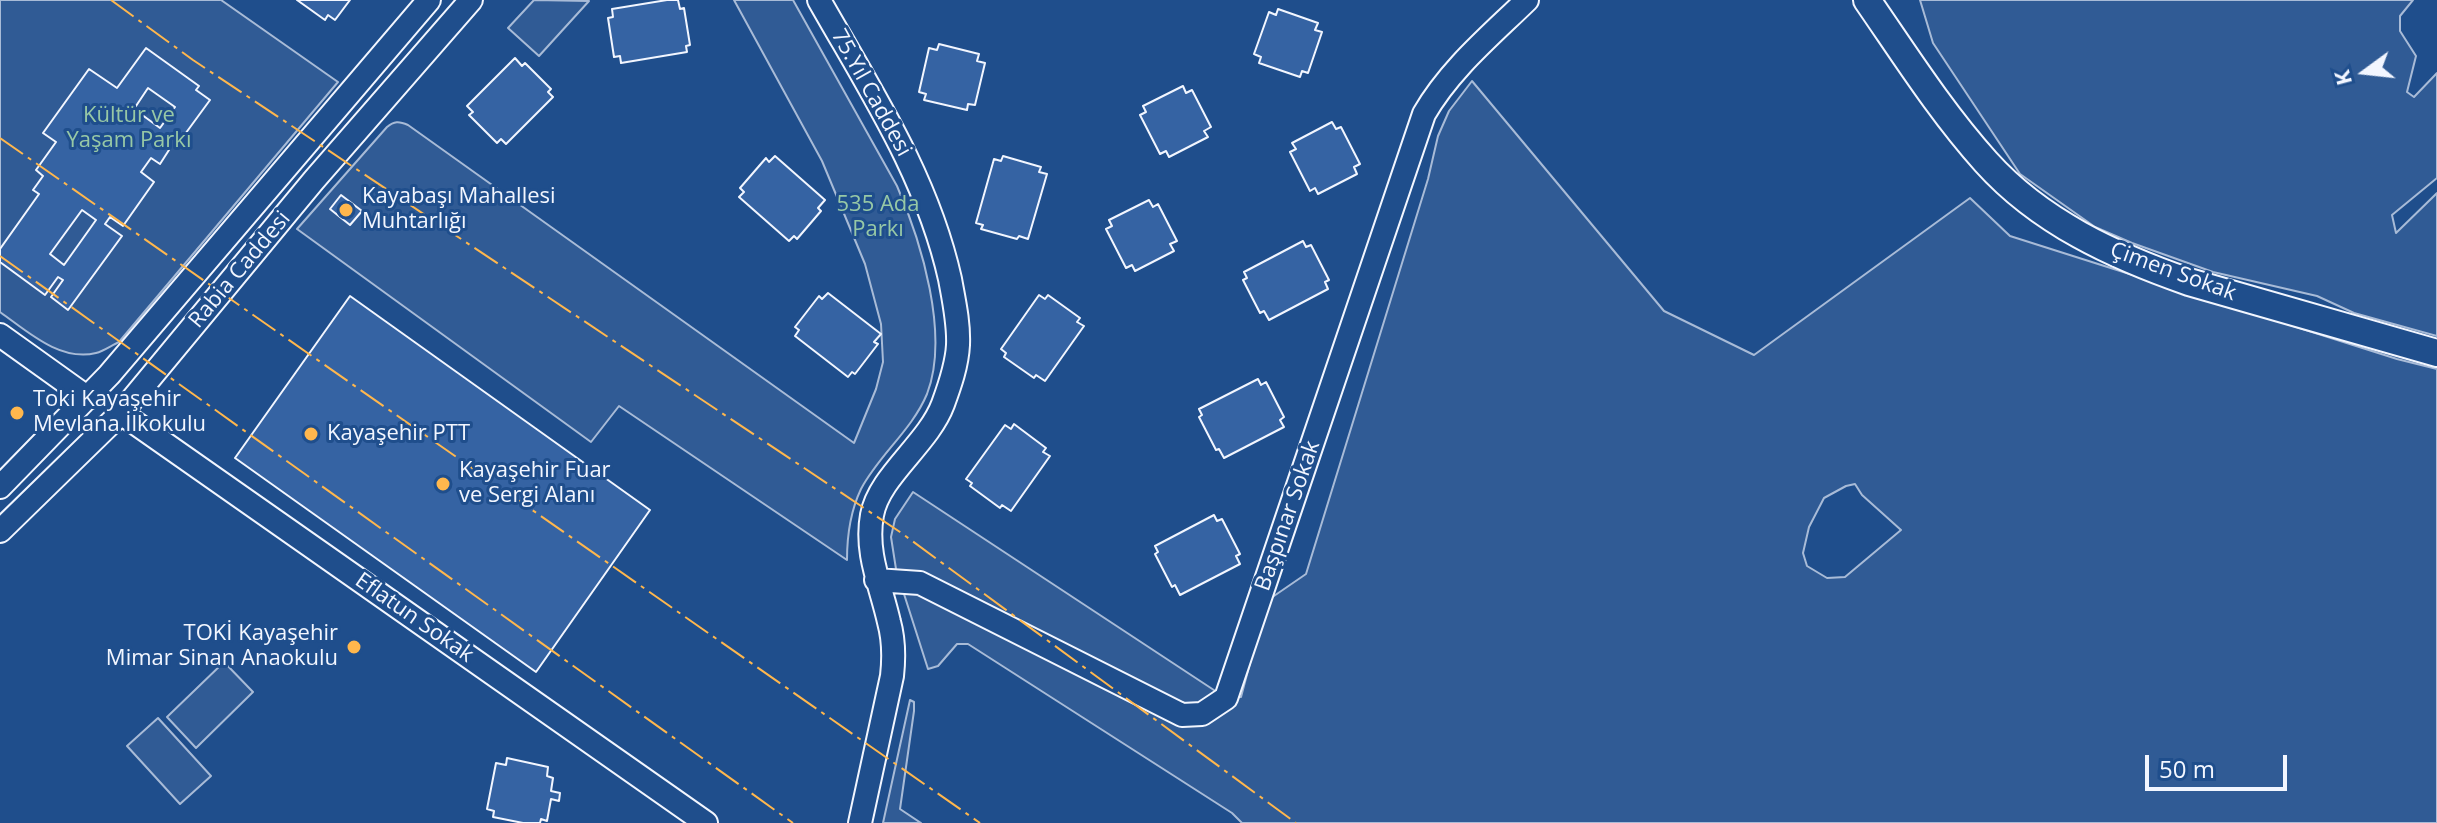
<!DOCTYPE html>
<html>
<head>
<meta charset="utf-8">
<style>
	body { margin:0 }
	#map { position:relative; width:2437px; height:823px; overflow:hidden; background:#1f4e8c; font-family:"Open Sans",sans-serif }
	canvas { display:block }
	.north { position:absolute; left:2325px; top:32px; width:80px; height:80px; -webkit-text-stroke:6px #1f4e8c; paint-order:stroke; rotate:255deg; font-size:22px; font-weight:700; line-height:32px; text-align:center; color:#f2f6ff }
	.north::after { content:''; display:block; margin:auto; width:28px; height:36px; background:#f2f6ff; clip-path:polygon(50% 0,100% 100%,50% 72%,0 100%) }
	.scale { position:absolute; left:2145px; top:755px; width:142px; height:36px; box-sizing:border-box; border:4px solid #f2f6ff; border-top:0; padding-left:10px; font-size:24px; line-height:28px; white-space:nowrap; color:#f2f6ff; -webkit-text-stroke:6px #1f4e8c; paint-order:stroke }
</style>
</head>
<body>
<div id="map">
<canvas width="2437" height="823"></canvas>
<div class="north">K</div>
<div class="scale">50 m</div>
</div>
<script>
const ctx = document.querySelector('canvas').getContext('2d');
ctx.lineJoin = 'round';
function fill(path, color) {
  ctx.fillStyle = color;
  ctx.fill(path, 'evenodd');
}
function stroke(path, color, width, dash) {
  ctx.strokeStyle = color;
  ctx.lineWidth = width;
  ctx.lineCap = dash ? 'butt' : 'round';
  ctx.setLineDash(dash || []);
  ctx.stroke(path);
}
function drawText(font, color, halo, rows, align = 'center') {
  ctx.font = font + ' "Open Sans",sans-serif';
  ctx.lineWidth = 6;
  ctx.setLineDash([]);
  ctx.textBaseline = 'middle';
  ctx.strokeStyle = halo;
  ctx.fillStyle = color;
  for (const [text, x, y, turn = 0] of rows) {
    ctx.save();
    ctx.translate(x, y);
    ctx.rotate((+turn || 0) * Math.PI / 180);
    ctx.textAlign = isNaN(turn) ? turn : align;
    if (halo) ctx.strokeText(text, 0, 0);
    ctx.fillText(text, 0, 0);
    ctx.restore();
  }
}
const green = new Path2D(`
	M0,0H221L338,82L119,342C112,345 104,351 96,353C60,362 27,331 0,312Z
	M534,0L589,1L539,56L508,28Z
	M734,0H793L897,186C921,241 950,335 927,394C912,430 879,455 861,489C850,512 847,536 847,560L619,406L591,442L297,229L387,127C394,121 399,121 408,125L854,443L876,389L883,362L881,324L865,264L822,161Z
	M1920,0H2413L2400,16V31L2416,56L2407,92L2414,97L2437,73V178L2392,215L2396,233L2437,193V336L2354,313L2317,296L2213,272L2132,243L2095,227L2020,174L1933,43Z
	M1472,81L1664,311L1754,355L1970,198L2010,236L2397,359L2437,369V823H1242L1232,813L968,644H957L938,666L928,669L896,569L891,537L895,519L913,492L1226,698L1241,697L1263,614L1271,598L1306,574L1428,179L1438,136L1449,111ZM1855,484L1862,495L1901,530L1845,577L1827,578L1807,566L1803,553L1809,527L1824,498L1846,486Z
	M224,662L253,692L196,748L167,717Z
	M910,700L914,702V711L900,809L921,823H883Z
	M158,718L211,776L180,804L127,746Z`);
const building = new Path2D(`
	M297,0H350L335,20L328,15L325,20Z
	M667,0H678L680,9L684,8L690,45L686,46L687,52L621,63L620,56L614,57L608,18L613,17L612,9Z
	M1278,9L1318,23L1315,30L1322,32L1308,73L1302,71L1300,77L1259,63L1261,57L1254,54L1269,12L1276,15Z
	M939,44L979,54L977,61L985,63L975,105L968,104L967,110L924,100L926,94L919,92L929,48L937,50Z
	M146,48L199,86L196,90L210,100L180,141L168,133L160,143L169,150L160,164L151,158L141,172L154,182L123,226L110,217L105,224L122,236L68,310L51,297L63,280L58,277L45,295L0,262V249L39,194L33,190L43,176L36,170L56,142L43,133L89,69L117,88ZM148,88L175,107L160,128L134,109ZM82,210L96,220L64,265L50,254Z
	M515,58L522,66L525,63L551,89L548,92L553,97L506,144L501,139L497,143L469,115L473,112L467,106Z
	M1183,86L1186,93L1192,90L1211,127L1204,131L1208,137L1169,157L1166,151L1160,154L1140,115L1146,112L1143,106Z
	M1332,122L1336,129L1341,127L1360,164L1354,167L1357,174L1318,194L1315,188L1310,191L1290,152L1296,149L1292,143Z
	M775,156L825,200L818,208L821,211L797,239L794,236L789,241L739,197L744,192L740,188L766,158L769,162Z
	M1003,156L1041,167L1039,172L1047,174L1028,239L1019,236L1017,239L981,229L983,225L976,223L994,159L1001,161Z
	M341,195L362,211L350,225L330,209Z
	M1149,200L1153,207L1158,204L1177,241L1170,244L1174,251L1135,271L1132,265L1126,268L1106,229L1112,226L1109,220Z
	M1303,241L1306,247L1311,245L1329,280L1325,282L1328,289L1269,320L1264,311L1260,313L1243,280L1247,278L1244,272Z
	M828,293L881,334L874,342L878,344L855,374L852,372L848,377L795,336L799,330L795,327L819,296L822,299Z
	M1039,295L1045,299L1048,295L1080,318L1077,322L1084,326L1045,381L1036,375L1034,378L1004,357L1006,353L1001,349Z
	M350,296L650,510L536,672L235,458Z
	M1258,379L1261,385L1266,382L1284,417L1280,420L1284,427L1224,458L1219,449L1216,450L1199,417L1202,415L1199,409Z
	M1014,424L1046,448L1043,452L1050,456L1011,511L1002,505L1000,508L970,486L972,483L966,479L1005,425L1011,429Z
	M1214,515L1217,521L1222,519L1240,554L1236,556L1240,564L1180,595L1175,585L1172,587L1155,554L1158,552L1155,546Z
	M507,758L548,767L547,776L553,778L551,791L560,793L559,801L551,799L547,821L541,819L540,823H523L493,817L494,811L487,809L496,763L506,765Z`);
const minor = new Path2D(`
	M819,0C870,90 927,176 950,279C954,301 959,323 958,345C957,365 950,385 943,404C928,444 879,476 872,515C865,553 881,586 889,622C894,640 894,658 892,676L860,823
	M0,335L88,398
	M121,413L706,823
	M0,487L109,375L429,0
	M0,531L121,413L314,180L471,0
	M876,580L920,583L1182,715L1202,714L1226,698L1424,114C1450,69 1490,36 1527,0`);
const major = new Path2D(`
	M1867,0C1905,55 1941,112 1986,162C2040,222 2114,256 2189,282L2437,353`);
const power = new Path2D(`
	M111,0L193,60L900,532L1296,823
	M0,138L980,823
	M0,256L793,823`);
const markers = [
	[346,210,8,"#ffb74d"],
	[17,413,8,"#ffb74d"],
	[311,434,8,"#ffb74d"],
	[443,484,8,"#ffb74d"],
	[354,647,8,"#ffb74d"]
];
const streetNames = [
	["75.Yıl Caddesi",871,93,61],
	["Rabia Caddesi",240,270,-50],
	["Çimen Sokak",2173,272,20],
	["Başpınar Sokak",1288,516,-71],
	["Eflatun Sokak",414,618,35]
];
const parkNames = [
	["Kültür ve",129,116],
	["Yaşam Parkı",129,141],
	["535 Ada",878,205],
	["Parkı",878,230]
];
const poiNames = [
	["Kayabaşı Mahallesi",362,197],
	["Muhtarlığı",362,222],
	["Toki Kayaşehir",33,400],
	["Mevlana İlkokulu",33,425],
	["Kayaşehir PTT",327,434],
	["Kayaşehir Fuar",459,471],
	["ve Sergi Alanı",459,496],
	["TOKİ Kayaşehir",338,634,"right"],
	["Mimar Sinan Anaokulu",338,659,"right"]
];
fill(green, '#305b95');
stroke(green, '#a8bbd7', 2);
fill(building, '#3563a3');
stroke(building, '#f2f6ff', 2);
stroke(minor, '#f2f6ff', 26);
stroke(major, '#f2f6ff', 30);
stroke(minor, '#1f4e8c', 22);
stroke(major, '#1f4e8c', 26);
stroke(power, '#ffb74d', 2, [28, 6, 4, 6]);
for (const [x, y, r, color] of markers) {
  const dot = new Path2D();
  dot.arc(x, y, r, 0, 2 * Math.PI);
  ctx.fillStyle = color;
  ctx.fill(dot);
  stroke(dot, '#1f4e8c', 3);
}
drawText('22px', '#f2f6ff', '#1f4e8c', streetNames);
drawText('22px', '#97c8a6', '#1f4e8c', parkNames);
drawText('22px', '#f2f6ff', '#1f4e8c', poiNames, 'left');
</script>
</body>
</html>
